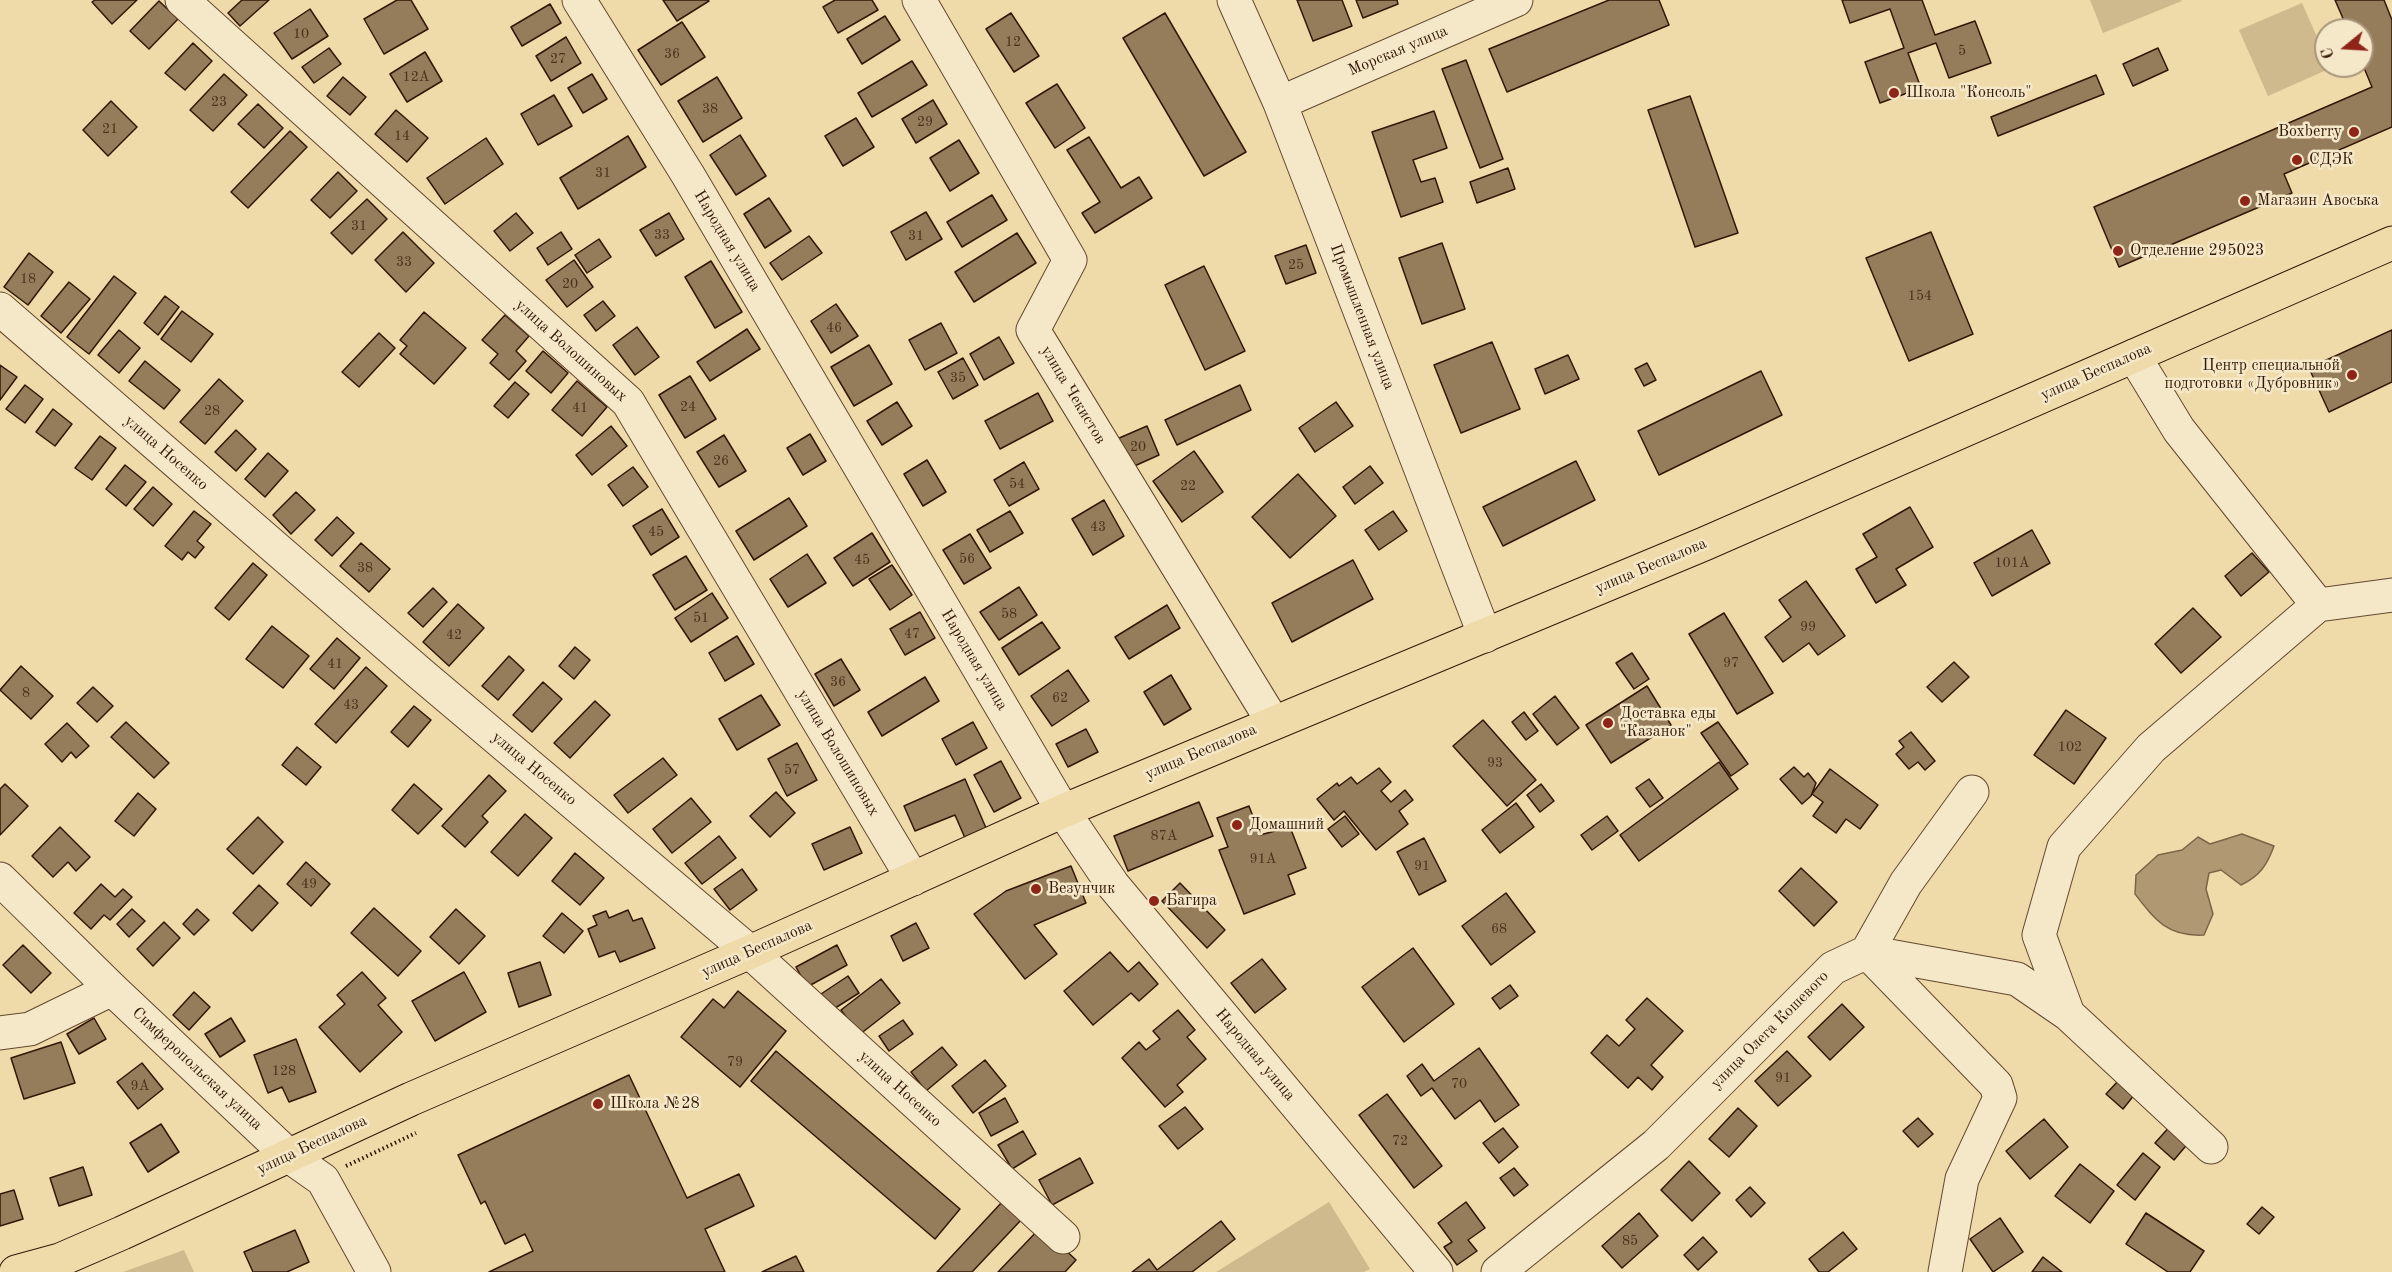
<!DOCTYPE html>
<html>
<head>
<meta charset="utf-8">
<style>
	body { margin:0 }
	#map { position:relative; width:2392px; height:1272px; overflow:hidden; background:#efdbaa; font-family:"Old Standard TT",serif }
	canvas { display:block }
	.north { position:absolute; left:2314px; top:18px; width:60px; height:60px; box-sizing:border-box; background:#f5e8c8; border:2px solid #a7947a; border-radius:50%; rotate:252deg; font-size:16px; font-weight:700; line-height:24px; text-align:center; color:#331706 }
	.north::after { content:''; display:block; margin:auto; width:21px; height:27px; background:#8f2418; clip-path:polygon(50% 0,100% 100%,50% 72%,0 100%) }
</style>
</head>
<body>
<div id="map">
<canvas width="2392" height="1272"></canvas>
<div class="north">С</div>
</div>
<script>
const ctx = document.querySelector('canvas').getContext('2d');
ctx.lineJoin = 'round';
function fill(path, color) {
  ctx.fillStyle = color;
  ctx.fill(path, 'evenodd');
}
function stroke(path, color, width, dash) {
  ctx.strokeStyle = color;
  ctx.lineWidth = width;
  ctx.lineCap = dash ? 'butt' : 'round';
  ctx.setLineDash(dash || []);
  ctx.stroke(path);
}
function drawText(font, color, halo, rows, align = 'center') {
  ctx.font = font + ' "Old Standard TT",serif';
  ctx.lineWidth = 5;
  ctx.setLineDash([]);
  ctx.textBaseline = 'middle';
  ctx.strokeStyle = halo;
  ctx.fillStyle = color;
  for (const [text, x, y, turn = 0] of rows) {
    ctx.save();
    ctx.translate(x, y);
    ctx.rotate((+turn || 0) * Math.PI / 180);
    ctx.textAlign = isNaN(turn) ? turn : align;
    if (halo) ctx.strokeText(text, 0, 0);
    ctx.fillText(text, 0, 0);
    ctx.restore();
  }
}
const green = new Path2D(`
	M2090,0H2181L2182,1L2103,33Z
	M2302,3L2326,57V66L2331,68L2268,96L2239,30Z
	M1329,1202L1370,1269L1364,1272H1216Z
	M184,1250L194,1272H123Z`);
const water = new Path2D(`
	M2242,834L2274,846C2267,865 2260,876 2241,885L2221,870L2209,873L2206,889L2213,914L2204,935C2168,937 2155,920 2135,894L2136,875L2158,855L2182,850L2198,837L2210,844Z`);
const building = new Path2D(`
	M95,0H137L112,24L92,2Z
	M242,0H269L240,26L228,13Z
	M397,0H411L428,29L384,54L364,19Z
	M663,0H708L709,1L677,21Z
	M835,0H872L878,10L838,33L823,7Z
	M1297,0H1342L1352,26L1313,41Z
	M1356,0H1397L1398,4L1363,18Z
	M1609,0H1659L1669,25L1507,92L1489,49Z
	M1842,0H1922L1935,35L1975,21L1991,63L1949,78L1936,43L1908,53L1921,88L1880,103L1865,62L1904,48L1890,9L1850,23Z
	M2335,0H2384L2392,20V127L2284,174L2292,193L2119,267L2094,207L2372,87L2362,63V30H2348Z
	M159,1L178,19L149,49L130,31Z
	M550,4L561,23L522,46L511,27Z
	M310,9L328,36L292,59L274,33Z
	M1011,13L1039,56L1014,72L986,29Z
	M1165,13L1246,152L1204,176L1123,38Z
	M885,16L900,40L862,64L847,39Z
	M682,22L705,57L661,85L638,50Z
	M566,37L581,63L551,81L536,56Z
	M193,43L212,61L185,90L165,73Z
	M329,48L341,64L314,83L302,67Z
	M2158,48L2168,70L2133,86L2123,64Z
	M425,52L442,81L407,102L390,74Z
	M1466,60L1503,159L1480,168L1442,69Z
	M912,61L927,85L872,117L858,93Z
	M224,74L247,95L213,131L190,110Z
	M592,74L607,99L583,113L568,88Z
	M2096,75L2104,94L1998,136L1991,117Z
	M343,77L366,97L350,115L327,96Z
	M717,77L742,118L703,142L678,101Z
	M1057,84L1085,128L1055,148L1026,103Z
	M554,95L572,126L538,145L521,114Z
	M1690,96L1738,233L1695,247L1648,110Z
	M933,100L947,124L916,143L902,119Z
	M111,101L137,127L108,156L83,130Z
	M258,104L283,128L264,148L238,124Z
	M396,110L428,138L407,162L375,134Z
	M1434,111L1447,148L1413,160L1421,182L1435,178L1443,202L1401,217L1372,132Z
	M856,118L874,147L843,166L825,136Z
	M290,131L307,147L248,208L231,192Z
	M740,135L766,176L736,195L710,155Z
	M628,136L646,167L578,209L560,178Z
	M1089,137L1121,188L1139,177L1152,198L1095,233L1082,213L1100,202L1067,150Z
	M486,138L503,164L445,204L427,178Z
	M959,140L979,173L950,191L930,158Z
	M1508,168L1515,189L1477,203L1470,182Z
	M338,172L357,191L330,218L311,200Z
	M992,195L1007,220L962,247L947,222Z
	M769,198L791,231L765,248L744,214Z
	M367,199L387,219L352,254L331,233Z
	M926,212L942,239L906,260L891,232Z
	M516,213L533,233L510,251L494,231Z
	M669,213L684,239L656,256L640,230Z
	M403,232L434,263L406,292L375,260Z
	M561,232L572,249L548,265L537,248Z
	M1931,232L1973,334L1909,361L1866,258Z
	M1017,233L1036,263L974,302L955,272Z
	M809,236L822,253L782,280L770,263Z
	M599,239L611,257L587,273L575,255Z
	M1442,243L1465,309L1422,324L1399,258Z
	M1306,245L1316,273L1286,284L1275,256Z
	M29,253L53,272L28,305L4,287Z
	M574,260L593,287L567,307L546,280Z
	M711,261L742,312L715,328L685,277Z
	M1204,266L1245,351L1205,370L1165,285Z
	M114,276L136,293L89,354L67,337Z
	M69,282L90,299L61,333L41,316Z
	M165,296L179,307L158,335L144,323Z
	M603,301L615,316L596,331L584,315Z
	M836,304L858,336L831,353L811,321Z
	M182,311L213,334L191,362L161,339Z
	M424,312L466,348L434,384L400,354L407,346L400,340Z
	M505,315L529,336L516,351L526,361L509,380L490,363L498,354L482,340Z
	M941,323L957,353L925,370L909,340Z
	M637,327L659,357L635,375L613,345Z
	M747,329L760,349L710,381L697,362Z
	M119,330L140,348L119,373L98,355Z
	M2392,330V382L2329,412L2309,368Z
	M379,333L395,348L359,387L342,372Z
	M999,337L1014,363L984,380L970,354Z
	M1492,342L1520,409L1461,433L1434,365Z
	M869,345L892,384L854,406L831,367Z
	M543,351L568,373L551,393L526,371Z
	M1568,355L1579,379L1545,394L1535,369Z
	M963,358L978,385L953,399L938,372Z
	M145,361L180,390L164,409L129,381Z
	M1647,363L1656,380L1644,386L1635,369Z
	M0,365L17,377L0,400Z
	M1761,371L1782,415L1659,475L1638,431Z
	M690,376L716,419L685,438L659,395Z
	M219,379L243,401L205,444L180,422Z
	M577,381L607,407L582,436L552,410Z
	M515,382L529,394L508,418L494,406Z
	M25,385L43,399L25,423L6,409Z
	M1240,385L1251,410L1177,445L1165,420Z
	M1038,393L1053,421L1000,449L985,421Z
	M897,402L912,426L882,445L867,421Z
	M1336,402L1353,426L1315,452L1299,428Z
	M53,409L72,424L55,446L36,432Z
	M611,426L627,446L592,475L576,455Z
	M1147,426L1159,455L1130,468L1117,439Z
	M236,430L256,449L236,471L215,452Z
	M810,434L826,461L803,475L787,448Z
	M724,435L746,471L719,487L697,452Z
	M100,436L116,448L92,480L75,468Z
	M1194,451L1223,492L1182,522L1153,481Z
	M268,453L288,471L265,497L245,479Z
	M927,460L946,492L923,506L904,474Z
	M1576,461L1595,500L1503,546L1483,507Z
	M1024,462L1039,489L1009,506L994,480Z
	M125,465L146,482L126,506L106,489Z
	M1370,466L1383,483L1355,504L1343,487Z
	M633,467L648,487L623,506L608,485Z
	M1298,474L1336,516L1290,558L1252,517Z
	M153,487L172,504L153,526L134,509Z
	M296,492L315,510L291,534L273,515Z
	M789,498L807,526L754,560L736,531Z
	M1104,500L1124,536L1093,555L1072,519Z
	M1910,507L1933,547L1896,569L1906,585L1876,603L1856,569L1877,557L1863,534Z
	M662,509L679,537L651,555L633,526Z
	M194,511L211,524L197,541L204,547L195,558L188,552L182,560L165,546Z
	M1010,511L1023,533L990,552L977,530Z
	M1393,511L1407,531L1379,550L1365,530Z
	M337,517L354,533L332,556L315,540Z
	M2032,530L2050,563L1992,596L1974,563Z
	M872,533L890,562L853,586L834,558Z
	M970,534L991,568L964,584L943,550Z
	M361,543L390,569L369,592L340,566Z
	M2252,553L2269,572L2241,596L2225,576Z
	M807,554L826,583L788,607L770,579Z
	M686,556L707,590L675,610L653,575Z
	M1353,560L1373,599L1292,642L1272,603Z
	M253,563L267,575L229,620L215,608Z
	M892,565L912,595L890,610L869,579Z
	M1806,581L1845,636L1818,655L1809,643L1783,662L1765,637L1791,617L1779,600Z
	M1019,587L1037,615L999,640L980,612Z
	M433,588L447,602L423,627L408,613Z
	M712,593L728,618L691,642L675,618Z
	M458,604L484,628L449,666L423,642Z
	M1167,605L1180,628L1129,659L1115,637Z
	M2193,608L2221,637L2181,673L2155,644Z
	M920,612L935,638L905,655L890,629Z
	M1724,613L1773,693L1737,714L1689,634Z
	M1042,622L1060,648L1019,675L1002,648Z
	M272,626L309,656L283,688L246,659Z
	M737,636L754,664L725,681L709,653Z
	M337,638L360,658L334,689L310,669Z
	M575,647L590,660L574,679L559,666Z
	M1632,653L1649,679L1634,689L1616,663Z
	M509,656L524,670L498,700L482,686Z
	M841,659L860,690L834,706L815,674Z
	M1954,662L1969,677L1942,702L1927,687Z
	M21,666L53,696L31,719L0,690Z
	M366,667L387,686L336,743L315,724Z
	M1068,670L1089,701L1052,726L1031,696Z
	M1171,675L1191,709L1164,725L1144,692Z
	M925,677L939,701L882,736L868,712Z
	M543,682L562,699L532,732L513,715Z
	M1647,686L1671,725L1611,763L1586,725Z
	M93,687L113,706L97,722L77,703Z
	M761,695L780,725L737,750L719,719Z
	M1555,696L1579,728L1557,745L1533,714Z
	M595,701L610,715L570,758L554,743Z
	M414,706L431,720L408,747L391,732Z
	M2066,710L2106,738L2074,784L2034,755Z
	M1524,712L1538,731L1526,740L1512,722Z
	M1483,720L1536,780L1507,806L1453,746Z
	M126,722L169,763L154,778L111,737Z
	M973,722L987,748L956,765L942,739Z
	M1718,722L1748,764L1731,776L1701,733Z
	M67,723L89,746L76,758L71,752L62,762L45,744Z
	M1086,729L1098,752L1068,767L1056,744Z
	M1911,732L1935,761L1925,770L1918,762L1909,769L1896,754L1904,747L1899,741Z
	M797,743L817,780L787,796L768,759Z
	M297,747L321,767L306,785L282,765Z
	M663,758L677,775L628,813L614,795Z
	M1001,761L1021,798L994,812L974,775Z
	M1719,762L1738,789L1639,861L1620,835Z
	M1794,767L1804,777L1808,773L1816,783L1811,796L1802,804L1780,779Z
	M1379,768L1391,782L1381,791L1391,802L1405,790L1413,800L1399,811L1408,824L1376,850L1344,811L1334,820L1317,799L1337,783L1339,786L1351,777L1357,784Z
	M1830,769L1878,805L1860,829L1846,819L1836,833L1813,816L1823,802L1812,794Z
	M489,775L506,791L482,816L488,822L465,847L442,826Z
	M965,779L986,828L965,838L955,815L915,831L904,806Z
	M1649,779L1663,798L1650,807L1636,788Z
	M5,784L28,806L0,835V789Z
	M414,784L442,809L418,834L392,810Z
	M1541,784L1554,801L1540,812L1527,795Z
	M776,792L795,813L770,837L750,816Z
	M138,793L156,809L134,836L115,821Z
	M691,798L711,822L672,853L653,829Z
	M1199,802L1213,836L1128,871L1114,836Z
	M1516,803L1534,827L1500,853L1482,830Z
	M1249,806L1260,835L1290,827L1306,868L1288,875L1295,894L1244,914L1219,850L1228,847L1217,818Z
	M525,814L552,838L518,876L491,852Z
	M1345,816L1359,834L1342,847L1328,829Z
	M1607,816L1618,831L1592,850L1581,835Z
	M258,817L283,842L253,874L227,849Z
	M60,827L90,857L76,871L68,862L53,877L32,856Z
	M850,827L862,853L824,870L812,844Z
	M719,836L736,858L702,884L685,863Z
	M1424,838L1446,881L1419,895L1397,852Z
	M575,853L604,878L580,905L552,881Z
	M306,862L330,884L311,906L287,884Z
	M1071,866L1086,903L1034,925L1057,954L1025,979L974,914L1006,891Z
	M1801,868L1837,902L1814,926L1779,891Z
	M742,869L757,890L730,910L714,889Z
	M1180,883L1225,930L1207,948L1162,901Z
	M101,884L115,897L123,889L132,897L110,920L104,915L91,929L74,913Z
	M259,885L278,903L252,931L233,913Z
	M1506,893L1535,932L1491,965L1462,926Z
	M374,908L421,951L398,976L351,933Z
	M132,909L145,921L129,937L117,924Z
	M197,909L209,920L194,935L183,924Z
	M456,909L485,936L459,964L430,937Z
	M628,910L633,921L642,918L655,948L620,962L615,951L599,957L588,929L597,925L593,916L606,911L609,918Z
	M562,913L583,931L564,953L543,936Z
	M164,922L180,938L153,966L137,949Z
	M916,923L929,948L903,961L891,936Z
	M23,945L51,973L31,993L3,965Z
	M837,945L847,965L807,987L796,967Z
	M1413,948L1454,1004L1404,1042L1362,987Z
	M1110,952L1128,972L1139,962L1158,984L1139,1001L1131,993L1093,1025L1064,991Z
	M1262,959L1286,989L1255,1013L1231,983Z
	M540,962L551,995L519,1007L508,973Z
	M362,972L386,998L378,1005L402,1032L360,1072L319,1027L345,1004L337,995Z
	M464,972L486,1012L435,1041L412,1001Z
	M848,976L859,993L832,1010L821,994Z
	M881,979L900,1003L859,1035L841,1010Z
	M1510,985L1518,996L1500,1009L1492,998Z
	M738,991L786,1031L740,1087L681,1037L713,999L724,1008Z
	M194,992L210,1007L189,1030L173,1015Z
	M1647,998L1683,1031L1651,1065L1663,1077L1652,1090L1638,1077L1628,1088L1591,1053L1607,1035L1619,1046L1635,1029L1626,1020Z
	M1842,1004L1864,1027L1830,1060L1808,1037Z
	M1178,1010L1195,1030L1187,1037L1206,1059L1177,1085L1183,1092L1165,1107L1122,1058L1139,1042L1146,1050L1160,1039L1153,1031Z
	M94,1018L106,1039L79,1054L67,1034Z
	M231,1018L245,1041L220,1057L205,1034Z
	M903,1020L913,1034L889,1051L879,1036Z
	M296,1039L316,1092L289,1102L282,1087L268,1093L254,1055Z
	M61,1042L75,1083L24,1099L11,1058Z
	M942,1047L957,1065L926,1091L911,1072Z
	M1479,1048L1519,1105L1495,1122L1480,1100L1455,1119L1432,1088L1421,1096L1407,1076L1422,1064L1434,1081Z
	M776,1051L960,1209L935,1239L751,1081Z
	M1787,1051L1811,1076L1778,1106L1755,1081Z
	M985,1060L1006,1086L973,1113L952,1086Z
	M142,1063L163,1089L138,1109L117,1082Z
	M629,1075L687,1198L739,1174L754,1206L705,1229L725,1272H489L533,1251L525,1234L505,1244L485,1201L481,1204L458,1155Z
	M2119,1080L2135,1094L2123,1109L2106,1094Z
	M1387,1094L1442,1166L1414,1188L1359,1115Z
	M1005,1098L1018,1122L991,1136L979,1113Z
	M1185,1107L1203,1129L1178,1149L1159,1126Z
	M1738,1108L1757,1126L1729,1157L1709,1139Z
	M1918,1118L1933,1134L1918,1147L1903,1131Z
	M2044,1119L2068,1147L2030,1179L2006,1151Z
	M161,1124L179,1152L148,1172L130,1143Z
	M2172,1124L2190,1141L2174,1160L2155,1143Z
	M1503,1128L1518,1147L1499,1163L1483,1143Z
	M1023,1131L1036,1154L1012,1169L998,1145Z
	M2143,1153L2160,1167L2135,1200L2117,1185Z
	M1080,1158L1093,1183L1052,1205L1039,1180Z
	M1689,1161L1720,1193L1692,1221L1661,1190Z
	M2080,1164L2114,1191L2090,1223L2055,1196Z
	M83,1167L92,1195L59,1206L50,1178Z
	M1514,1168L1528,1185L1514,1196L1500,1178Z
	M1750,1187L1765,1203L1751,1217L1736,1200Z
	M14,1190L23,1219L0,1226V1194Z
	M1003,1201L1022,1219L972,1272H937Z
	M1466,1202L1485,1228L1468,1240L1477,1251L1457,1265L1444,1247L1452,1242L1438,1223Z
	M2262,1207L2274,1217L2259,1234L2247,1224Z
	M1639,1213L1658,1236L1622,1268L1602,1246Z
	M2146,1213L2204,1251L2190,1272H2168L2126,1244Z
	M2000,1218L2023,1252L1993,1272L1970,1239Z
	M1221,1221L1235,1239L1192,1272H1132L1149,1259L1157,1270Z
	M1041,1227L1076,1260L1065,1272H998Z
	M295,1230L309,1262L287,1272H253L244,1252Z
	M1843,1232L1857,1249L1828,1272H1819L1809,1259Z
	M1703,1237L1717,1252L1698,1270L1684,1255Z
	M796,1256L804,1272H762Z
	M2043,1257L2062,1272H2032Z`);
const path = new Path2D(`
	M346,1166L416,1133`);
const minor = new Path2D(`
	M182,0L628,402L913,879
	M579,0L688,175L1063,811L1113,885L1436,1272
	M919,0L1070,260L1033,330L1273,722
	M1234,0L1280,103L1485,636
	M1280,103L1516,0
	M0,309L422,675L750,952L1063,1237
	M2134,356L2179,430L2318,605
	M1972,792L1906,883L1867,952L2017,979L2068,1014L2211,1147
	M0,879L112,989L289,1156L323,1180L374,1272
	M2068,1014L2039,935L2064,847L2151,748L2318,605L2392,595
	M0,1033L30,1029L112,989
	M1498,1272L1656,1145L1833,968L1867,952L1996,1085L2000,1098L1962,1179L1945,1272`);
const major = new Path2D(`
	M16,1272L60,1260L122,1233L411,1099L750,952L1063,811L1704,544L2392,243`);
const markers = [
	[1894,93,6,"#8f2418"],
	[2354,132,6,"#8f2418"],
	[2297,160,6,"#8f2418"],
	[2245,201,6,"#8f2418"],
	[2118,251,6,"#8f2418"],
	[2352,375,6,"#8f2418"],
	[1608,723,6,"#8f2418"],
	[1237,825,6,"#8f2418"],
	[1036,889,6,"#8f2418"],
	[1154,901,6,"#8f2418"],
	[598,1104,6,"#8f2418"]
];
const numberNames = [
	["10",301,34],
	["12",1013,42],
	["5",1962,51],
	["36",672,54],
	["27",558,59],
	["12А",416,77],
	["23",219,102],
	["38",710,109],
	["29",925,122],
	["21",110,129],
	["14",402,136],
	["31",603,173],
	["31",359,226],
	["33",662,235],
	["31",916,236],
	["33",404,262],
	["25",1296,265],
	["18",28,279],
	["20",570,284],
	["154",1920,296],
	["46",834,328],
	["35",958,378],
	["24",688,407],
	["41",580,408],
	["28",212,411],
	["20",1138,447],
	["26",721,461],
	["54",1017,484],
	["22",1188,486],
	["43",1098,527],
	["45",656,532],
	["56",967,559],
	["45",862,560],
	["101А",2012,563],
	["38",365,568],
	["58",1009,614],
	["51",701,618],
	["99",1808,627],
	["47",912,634],
	["42",454,635],
	["97",1731,663],
	["41",335,664],
	["36",838,682],
	["8",26,693],
	["62",1060,698],
	["43",351,705],
	["102",2070,747],
	["93",1495,763],
	["57",792,770],
	["87А",1164,836],
	["91А",1263,859],
	["91",1422,866],
	["49",309,884],
	["68",1499,929],
	["79",735,1062],
	["128",284,1071],
	["91",1783,1078],
	["70",1459,1084],
	["9А",140,1086],
	["72",1400,1141],
	["85",1630,1241]
];
const streetNames = [
	["Морская улица",1398,51,-23],
	["Народная улица",727,241,59],
	["Промышленная улица",1362,317,69],
	["улица Волошиновых",571,351,42],
	["улица Беспалова",2096,372,-24],
	["улица Чекистов",1073,395,59],
	["улица Носенко",166,453,41],
	["улица Беспалова",1651,566,-23],
	["Народная улица",974,660,59],
	["улица Беспалова",1201,752,-23],
	["улица Волошиновых",838,753,59],
	["улица Носенко",534,769,40],
	["улица Беспалова",757,949,-24],
	["улица Олега Кошевого",1770,1030,-45],
	["Народная улица",1255,1055,50],
	["Симферопольская улица",197,1069,43],
	["улица Носенко",900,1089,42],
	["улица Беспалова",312,1145,-25]
];
const poiNames = [
	["Школа \"Консоль\"",1906,93],
	["Boxberry",2342,132,"right"],
	["СДЭК",2309,160],
	["Магазин Авоська",2257,201],
	["Отделение 295023",2130,251],
	["Центр специальной",2340,366,"right"],
	["подготовки «Дубровник»",2340,384,"right"],
	["Доставка еды",1620,714],
	["\"Казанок\"",1620,732],
	["Домашний",1249,825],
	["Везунчик",1048,889],
	["Багира",1166,901],
	["Школа №28",610,1104]
];
fill(green, '#cfba8e');
fill(water, '#af9872');
stroke(water, '#7d6447', 1.5);
fill(building, '#957d5b');
stroke(building, '#331706', 1.5);
stroke(minor, '#62482f', 35);
stroke(major, '#331706', 35);
stroke(path, '#331706', 4, [1.5, 3]);
stroke(minor, '#f5e8c8', 33);
stroke(major, '#efdbaa', 33);
for (const [x, y, r, color] of markers) {
  const dot = new Path2D();
  dot.arc(x, y, r, 0, 2 * Math.PI);
  ctx.fillStyle = color;
  ctx.fill(dot);
  stroke(dot, '#f5e8c8', 2);
}
drawText('14px', '#4c301b', null, numberNames);
drawText('16px', '#331706', '#f5e8c8', streetNames);
drawText('16px', '#331706', '#f5e8c8', poiNames, 'left');
</script>
</body>
</html>
